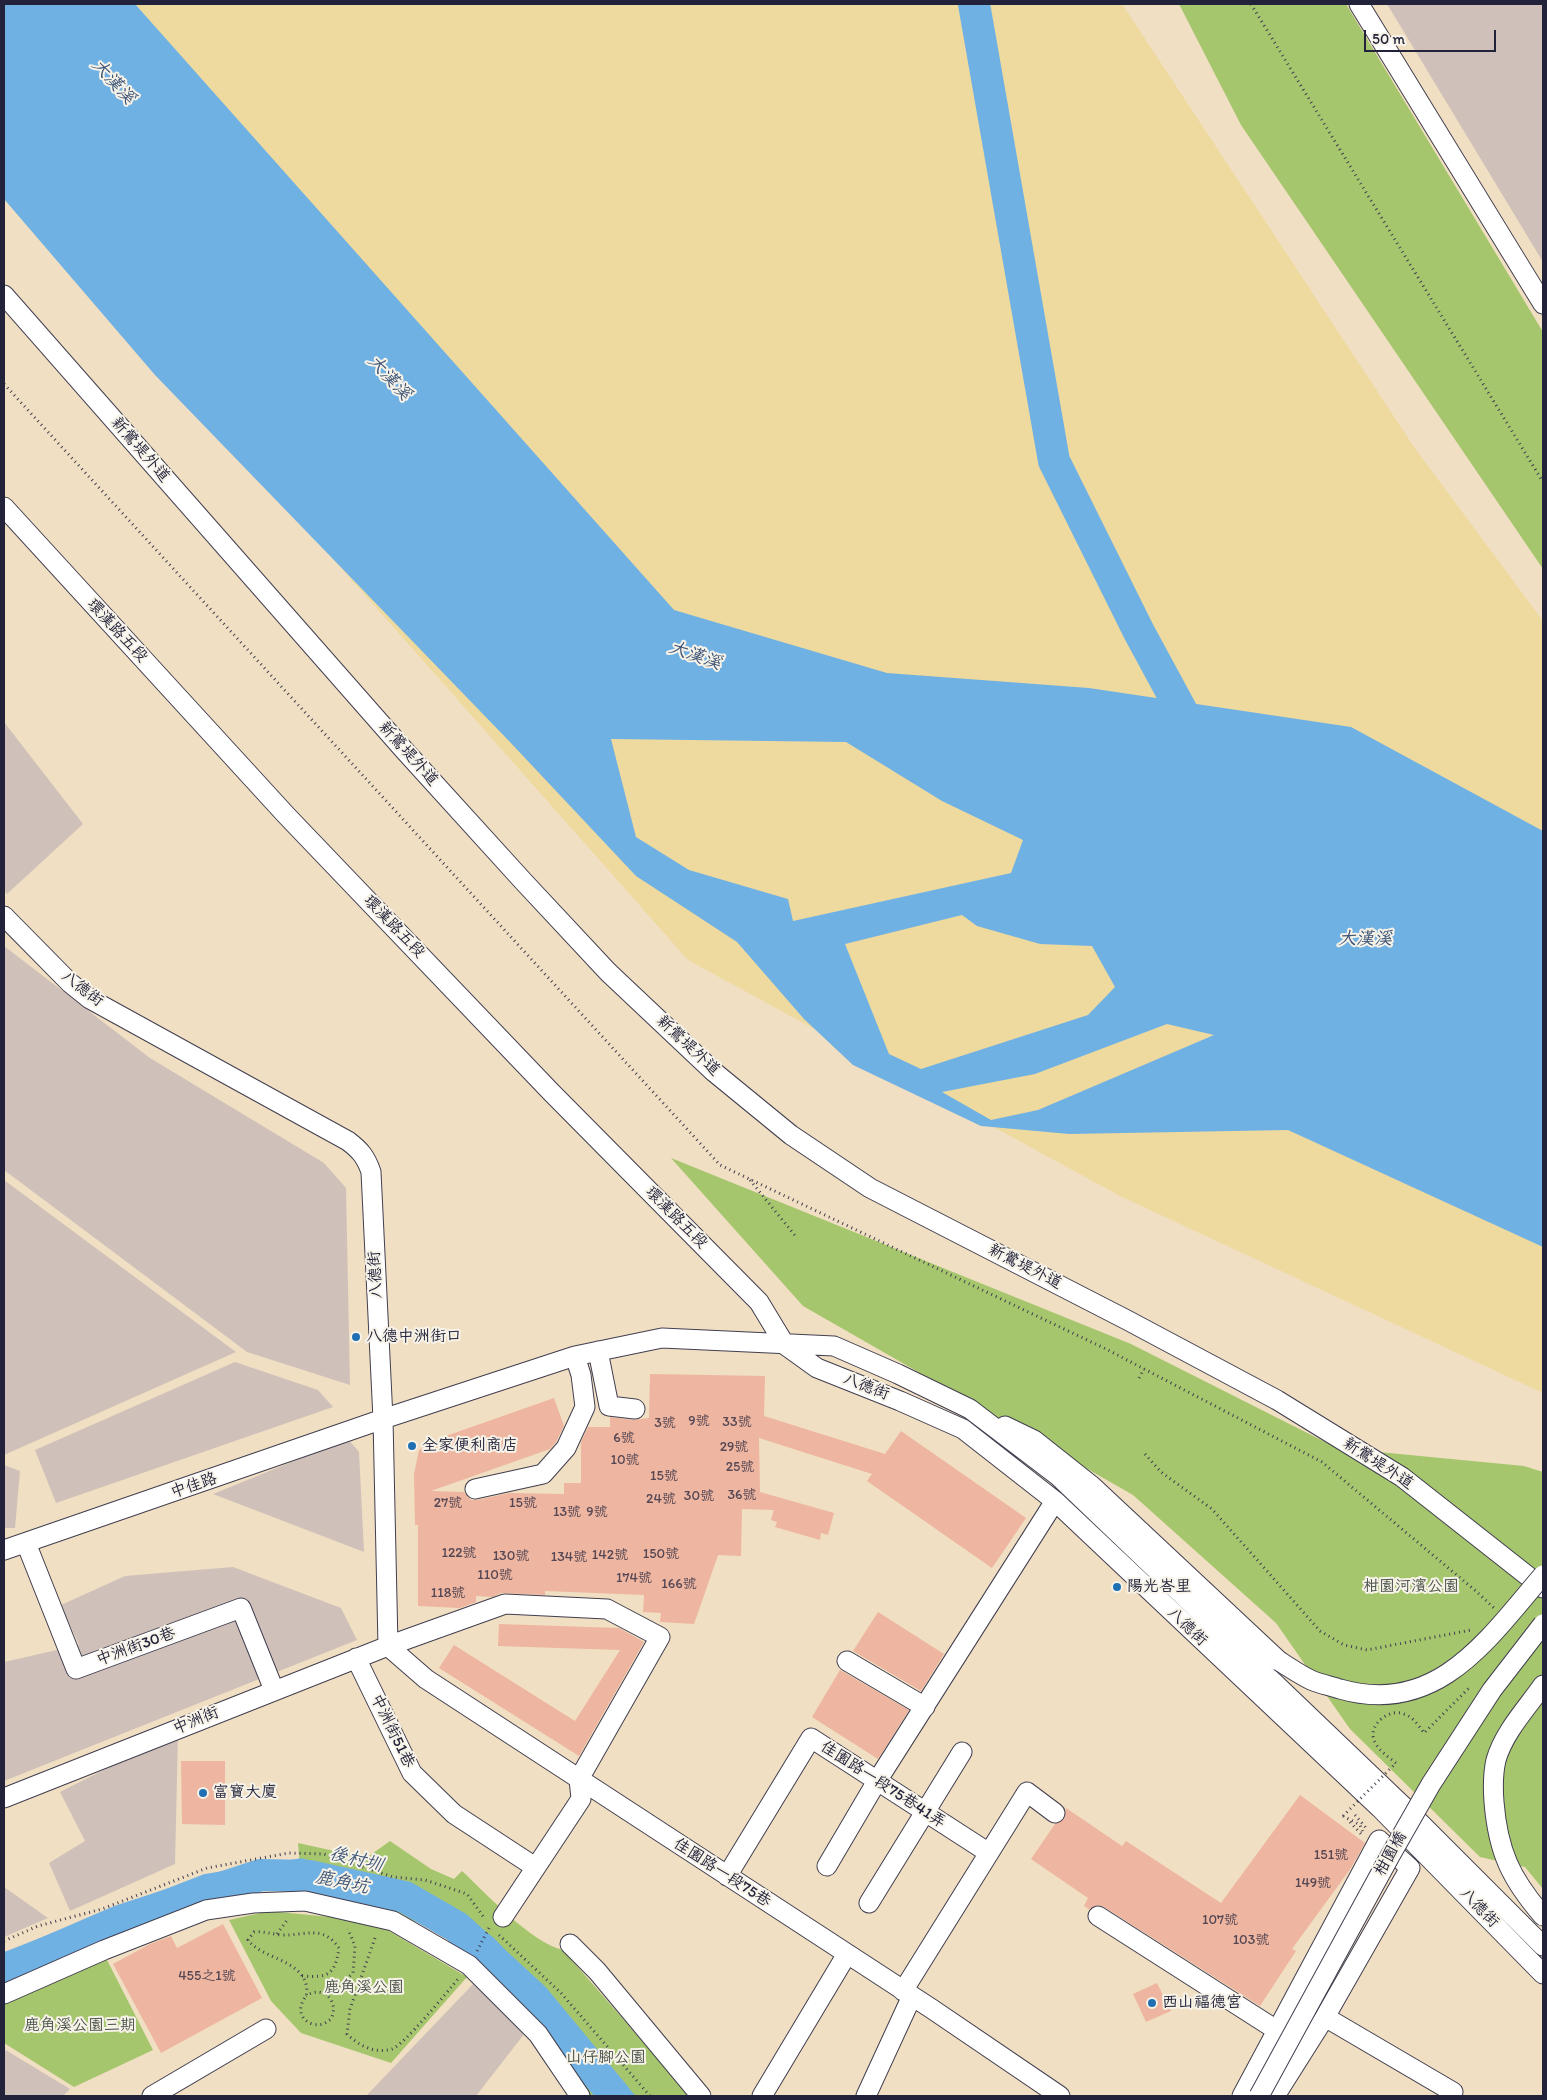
<!DOCTYPE html>
<html>
<head>
<meta charset="utf-8">
<style>
	body { margin:0 }
	#map { position:relative; width:1547px; height:2100px; overflow:hidden; background:#f0dfc2; font-family:Itim,sans-serif }
	canvas { display:block }
	.frame { position:absolute; inset:0; border:5px solid #22223b; pointer-events:none }
	.scale { position:absolute; left:1364px; top:30px; width:132px; height:22px; box-sizing:border-box; border:2px solid #22223b; border-top:0; padding-left:6px; font-size:15px; line-height:18px; white-space:nowrap; color:#22223b; -webkit-text-stroke:4px #f7f3e8; paint-order:stroke }
</style>
</head>
<body>
<div id="map">
<canvas width="1547" height="2100"></canvas>
<div class="frame"></div>
<div class="scale">50 m</div>
</div>
<script>
const ctx = document.querySelector('canvas').getContext('2d');
ctx.lineJoin = 'round';
function fill(path, color) {
  ctx.fillStyle = color;
  ctx.fill(path, 'evenodd');
}
function stroke(path, color, width, dash) {
  ctx.strokeStyle = color;
  ctx.lineWidth = width;
  ctx.lineCap = dash ? 'butt' : 'round';
  ctx.setLineDash(dash || []);
  ctx.stroke(path);
}
function drawText(font, color, halo, rows, align = 'center') {
  ctx.font = font + ' Itim,"LXGW WenKai TC",sans-serif';
  ctx.lineWidth = 4;
  ctx.setLineDash([]);
  ctx.textBaseline = 'middle';
  ctx.strokeStyle = halo;
  ctx.fillStyle = color;
  for (const [text, x, y, turn = 0] of rows) {
    ctx.save();
    ctx.translate(x, y);
    ctx.rotate((+turn || 0) * Math.PI / 180);
    ctx.textAlign = isNaN(turn) ? turn : align;
    if (halo) ctx.strokeText(text, 0, 0);
    ctx.fillText(text, 0, 0);
    ctx.restore();
  }
}
const industrial = new Path2D(`
	M1387,4H1543V262Z
	M4,722L83,824L7,894L4,890Z
	M4,946L150,1058L324,1163L346,1188L350,1385L247,1352L4,1170Z
	M4,1180L236,1352L4,1455Z
	M235,1362L318,1390L333,1407L56,1503L35,1450Z
	M348,1439L359,1452L364,1552L213,1494Z
	M4,1465L20,1471L15,1528H4Z
	M233,1567L341,1608L357,1640L4,1781V1662L79,1645L61,1605L125,1576Z
	M178,1735L175,1864L70,1911L49,1863L85,1841L60,1792L143,1750Z
	M4,1887L48,1918L4,1937Z
	M475,1982L525,2033L476,2096L367,2095Z
	M4,2049L70,2089L63,2096H4Z`);
const green = new Path2D(`
	M1179,4H1346L1543,332V569L1241,125Z
	M671,1158L1131,1344L1337,1448L1524,1466L1543,1472V1889L1525,1867L1480,1857L1350,1729L1276,1623L1133,1495L803,1306Z
	M390,1841L431,1869L454,1879L462,1871C487,1894 530,1942 563,1950L690,2096H585L522,1999L482,1956L434,1928L363,1904L302,1893L298,1843L339,1852L369,1856Z
	M269,1911L330,1917L384,1928L467,1977L391,2063L301,2033L271,2001L229,1920Z
	M105,1956L153,2050L74,2087L4,2043V2002Z`);
const sand = new Path2D(`
	M4,4H1122L1414,447L1543,621V1393L1120,1196L688,960L4,187Z`);
const water = new Path2D(`
	M4,4H135L674,610L887,673L1089,688L1351,727L1543,831V1247L1288,1130L1069,1134L981,1126L853,1065L804,1019L737,942L636,876L509,741L155,375L4,199ZM611,739L846,742L942,801L1023,840L1011,873L793,921L788,899L689,870L636,837ZM962,915L977,926L1040,944L1092,946L1115,987L1088,1015L921,1069L889,1054L845,944ZM1167,1024L1214,1035L1038,1110L991,1120L942,1092L1035,1074Z`);
const stream = new Path2D(`
	M4,1955L204,1877L301,1861L399,1887L449,1907L492,1940L538,1989L632,2096`);
const river = new Path2D(`
	M974,4L1054,461L1139,632L1197,739
	M4,1971L120,1921L261,1875L310,1876L405,1897L457,1927L534,1998L615,2096`);
const building = new Path2D(`
	M650,1374L765,1376L764,1416L885,1454L901,1431L1026,1518L992,1568L867,1481L872,1474L759,1438L760,1492L834,1513L828,1535L821,1533L820,1540L775,1527L777,1522L771,1520L774,1510L742,1509L741,1556L718,1555L694,1624L660,1622L661,1613L643,1612L644,1595L545,1591V1595L501,1593L493,1597L476,1596V1602L460,1608L418,1606V1525H415L414,1474L419,1450L446,1436L554,1398L564,1426L556,1442L550,1449L431,1491L464,1492L471,1500H477L509,1493L564,1494V1483H581V1442L588,1427H610V1417L634,1420L649,1418Z
	M878,1612L944,1654L921,1691L853,1651Z
	M499,1624L619,1628L644,1642L579,1756L439,1668L454,1645L575,1721L620,1650L498,1646Z
	M840,1670L909,1710L878,1759L812,1717Z
	M181,1761H225V1825L182,1824Z
	M1300,1795L1365,1843L1351,1868L1292,1949L1296,1951L1260,2006L1104,1907L1098,1905L1089,1909L1084,1906L1088,1898L1031,1859L1055,1824L1064,1819L1066,1808L1122,1846L1126,1841L1221,1903Z
	M223,1924L262,1998L161,2053L113,1964L150,1944L171,1936L177,1948Z
	M1157,1983L1171,2011L1146,2022L1133,1994Z`);
const path = new Path2D(`
	M1251,4L1543,482
	M4,384L720,1165L1106,1349L1322,1462L1477,1592L1494,1608
	M750,1180L797,1238
	M1139,1378L1144,1369
	M1145,1454L1161,1472L1212,1509L1320,1631L1344,1645L1367,1650L1471,1630
	M1355,1815L1367,1829
	M1343,1816L1360,1825L1363,1833
	M1350,1822L1363,1836
	M277,1934L288,1919
	M499,1935L561,1993L650,2096
	M375,1938L350,2009L347,2034C359,2046 375,2054 392,2049C403,2046 448,1991 458,1979
	M4,1941L38,1926L102,1909L207,1868L289,1853L324,1854L393,1877L425,1880L467,1894L485,1919
	M477,1951L489,1928
	M302,1976C328,1978 335,1975 339,1948C322,1924 306,1936 281,1935C271,1934 264,1931 254,1932L248,1940C261,1957 290,1958 303,1977C306,1982 308,1990 306,1996C305,1998 303,2000 302,2003C298,2011 303,2022 313,2024C320,2026 325,2024 331,2019C340,2002 323,1984 306,1996
	M326,1994L335,1990L353,1973L355,1946L348,1929`);
const minor = new Path2D(`
	M1359,4L1543,304
	M4,295L404,750L523,881L608,972L714,1072L791,1135L870,1188L1127,1320L1277,1400L1402,1477L1543,1588
	M4,507L286,815L551,1092L759,1302L785,1345L817,1368L900,1401L963,1429L1055,1501L1380,1808L1543,1974
	M4,916L70,983L90,999L348,1141C360,1150 366,1157 371,1172L383,1419L388,1646
	M598,1351L609,1406L635,1409
	M1005,1426L1034,1440L1092,1486L1279,1661
	M475,1489L543,1474L566,1448L585,1407L581,1375L575,1356
	M26,1543L76,1669L241,1608L274,1690
	M4,1550L383,1419L575,1356L662,1338L834,1346L898,1374L970,1409L1058,1476L1401,1804L1543,1946
	M388,1646L426,1679L932,2009L1060,2096
	M356,1658L412,1773L454,1814L535,1867
	M847,1661L925,1707
	M1543,1685C1527,1708 1504,1732 1496,1760C1493,1773 1493,1789 1494,1802C1498,1852 1511,1879 1543,1916
	M4,1798L388,1646L505,1604L607,1609L660,1637L579,1779L581,1799L503,1917
	M827,1866L877,1781L1055,1501
	M727,1876L811,1738L989,1853
	M869,1903L962,1752
	M1098,1916L1278,2031
	M570,1944L597,1971L701,2096
	M903,1991L1027,1792L1055,1813
	M4,1994L104,1950L206,1910L253,1903L305,1901L393,1921L469,1965L538,2034L580,2096
	M1325,2017L1453,2092L1451,2096
	M152,2096L266,2029
	M762,2096L847,1954
	M866,2096L912,1996
	M1242,2096L1379,1840L1410,1868L1325,2017L1275,2096`);
const pathBridge = new Path2D(`
	M1343,1816L1396,1763C1387,1756 1378,1750 1374,1740C1368,1724 1390,1708 1404,1714C1413,1717 1419,1726 1424,1733L1471,1686`);
const minorBridge = new Path2D(`
	M1279,1661C1289,1667 1300,1675 1311,1680C1320,1684 1331,1686 1340,1689C1437,1717 1488,1639 1543,1575
	M1259,2096L1390,1856L1431,1784L1492,1690L1543,1624`);
const markers = [
	[356,1337,5,"#1f6fb2"],
	[412,1446,5,"#1f6fb2"],
	[1117,1587,5,"#1f6fb2"],
	[203,1793,5,"#1f6fb2"],
	[1152,2003,5,"#1f6fb2"]
];
const numberNames = [
	["9號",699,1421],
	["33號",737,1422],
	["3號",665,1423],
	["6號",624,1438],
	["29號",734,1447],
	["10號",625,1460],
	["25號",740,1467],
	["15號",664,1476],
	["36號",742,1495],
	["30號",699,1496],
	["24號",661,1499],
	["27號",448,1503],
	["15號",523,1503],
	["13號",567,1512],
	["9號",597,1512],
	["122號",459,1553],
	["150號",661,1554],
	["142號",610,1555],
	["130號",511,1556],
	["134號",569,1557],
	["110號",495,1575],
	["174號",634,1578],
	["166號",679,1584],
	["118號",448,1593],
	["151號",1331,1855],
	["149號",1313,1883],
	["107號",1220,1920],
	["103號",1251,1940],
	["455之1號",207,1976]
];
const streetNames = [
	["新鶯堤外道",140,450,49],
	["環漢路五段",117,631,47],
	["新鶯堤外道",408,754,48],
	["環漢路五段",394,927,46],
	["八德街",82,989,37],
	["新鶯堤外道",688,1046,43],
	["環漢路五段",676,1218,45],
	["新鶯堤外道",1025,1267,27],
	["八德街",376,1275,-93],
	["八德街",866,1387,21],
	["新鶯堤外道",1378,1464,33],
	["中佳路",194,1486,-19],
	["八德街",1187,1627,43],
	["中洲街30巷",136,1647,-20],
	["中洲街",196,1721,-22],
	["中洲街51巷",392,1731,64],
	["佳園路一段75巷41弄",883,1785,33],
	["柑園橋",1391,1854,-61],
	["佳園路一段75巷",722,1873,33],
	["八德街",1479,1908,46]
];
const poiNames = [
	["八德中洲街口",366,1337],
	["全家便利商店",422,1446],
	["陽光峇里",1127,1587],
	["富寶大廈",213,1793],
	["西山福德宮",1162,2003]
];
const parkNames = [
	["柑園河濱公園",1411,1587],
	["鹿角溪公園",364,1988],
	["鹿角溪公園三期",80,2026],
	["山仔腳公園",606,2058]
];
const waterNames = [
	["大漢溪",113,82,47],
	["大漢溪",389,378,47],
	["大漢溪",695,656,19],
	["大漢溪",1365,939],
	["後村圳",356,1860,14],
	["鹿角坑",342,1883,12]
];
fill(industrial, '#cfc1ba');
fill(green, '#a6c66e');
fill(sand, '#eeda9e');
fill(water, '#70b1e4');
stroke(stream, '#70b1e4', 5.5);
stroke(river, '#70b1e4', 32);
fill(building, '#eeb5a0');
stroke(minor, '#413e4f', 21);
stroke(path, '#413e4f', 3, [1, 4]);
stroke(minor, '#fff', 19);
stroke(minorBridge, '#413e4f', 21, []);
stroke(pathBridge, '#413e4f', 3, [1, 4]);
stroke(minorBridge, '#fff', 19);
for (const [x, y, r, color] of markers) {
  const dot = new Path2D();
  dot.arc(x, y, r, 0, 2 * Math.PI);
  ctx.fillStyle = color;
  ctx.fill(dot);
  stroke(dot, '#f7f3e8', 2);
}
drawText('14px', '#554754', null, numberNames);
drawText('16px', '#22223b', '#f7f3e8', streetNames);
drawText('16px', '#22223b', '#f7f3e8', poiNames, 'left');
drawText('16px', '#4a534a', '#f7f3e8', parkNames);
drawText('italic 18px', '#3d5476', '#f7f3e8', waterNames);
</script>
</body>
</html>
